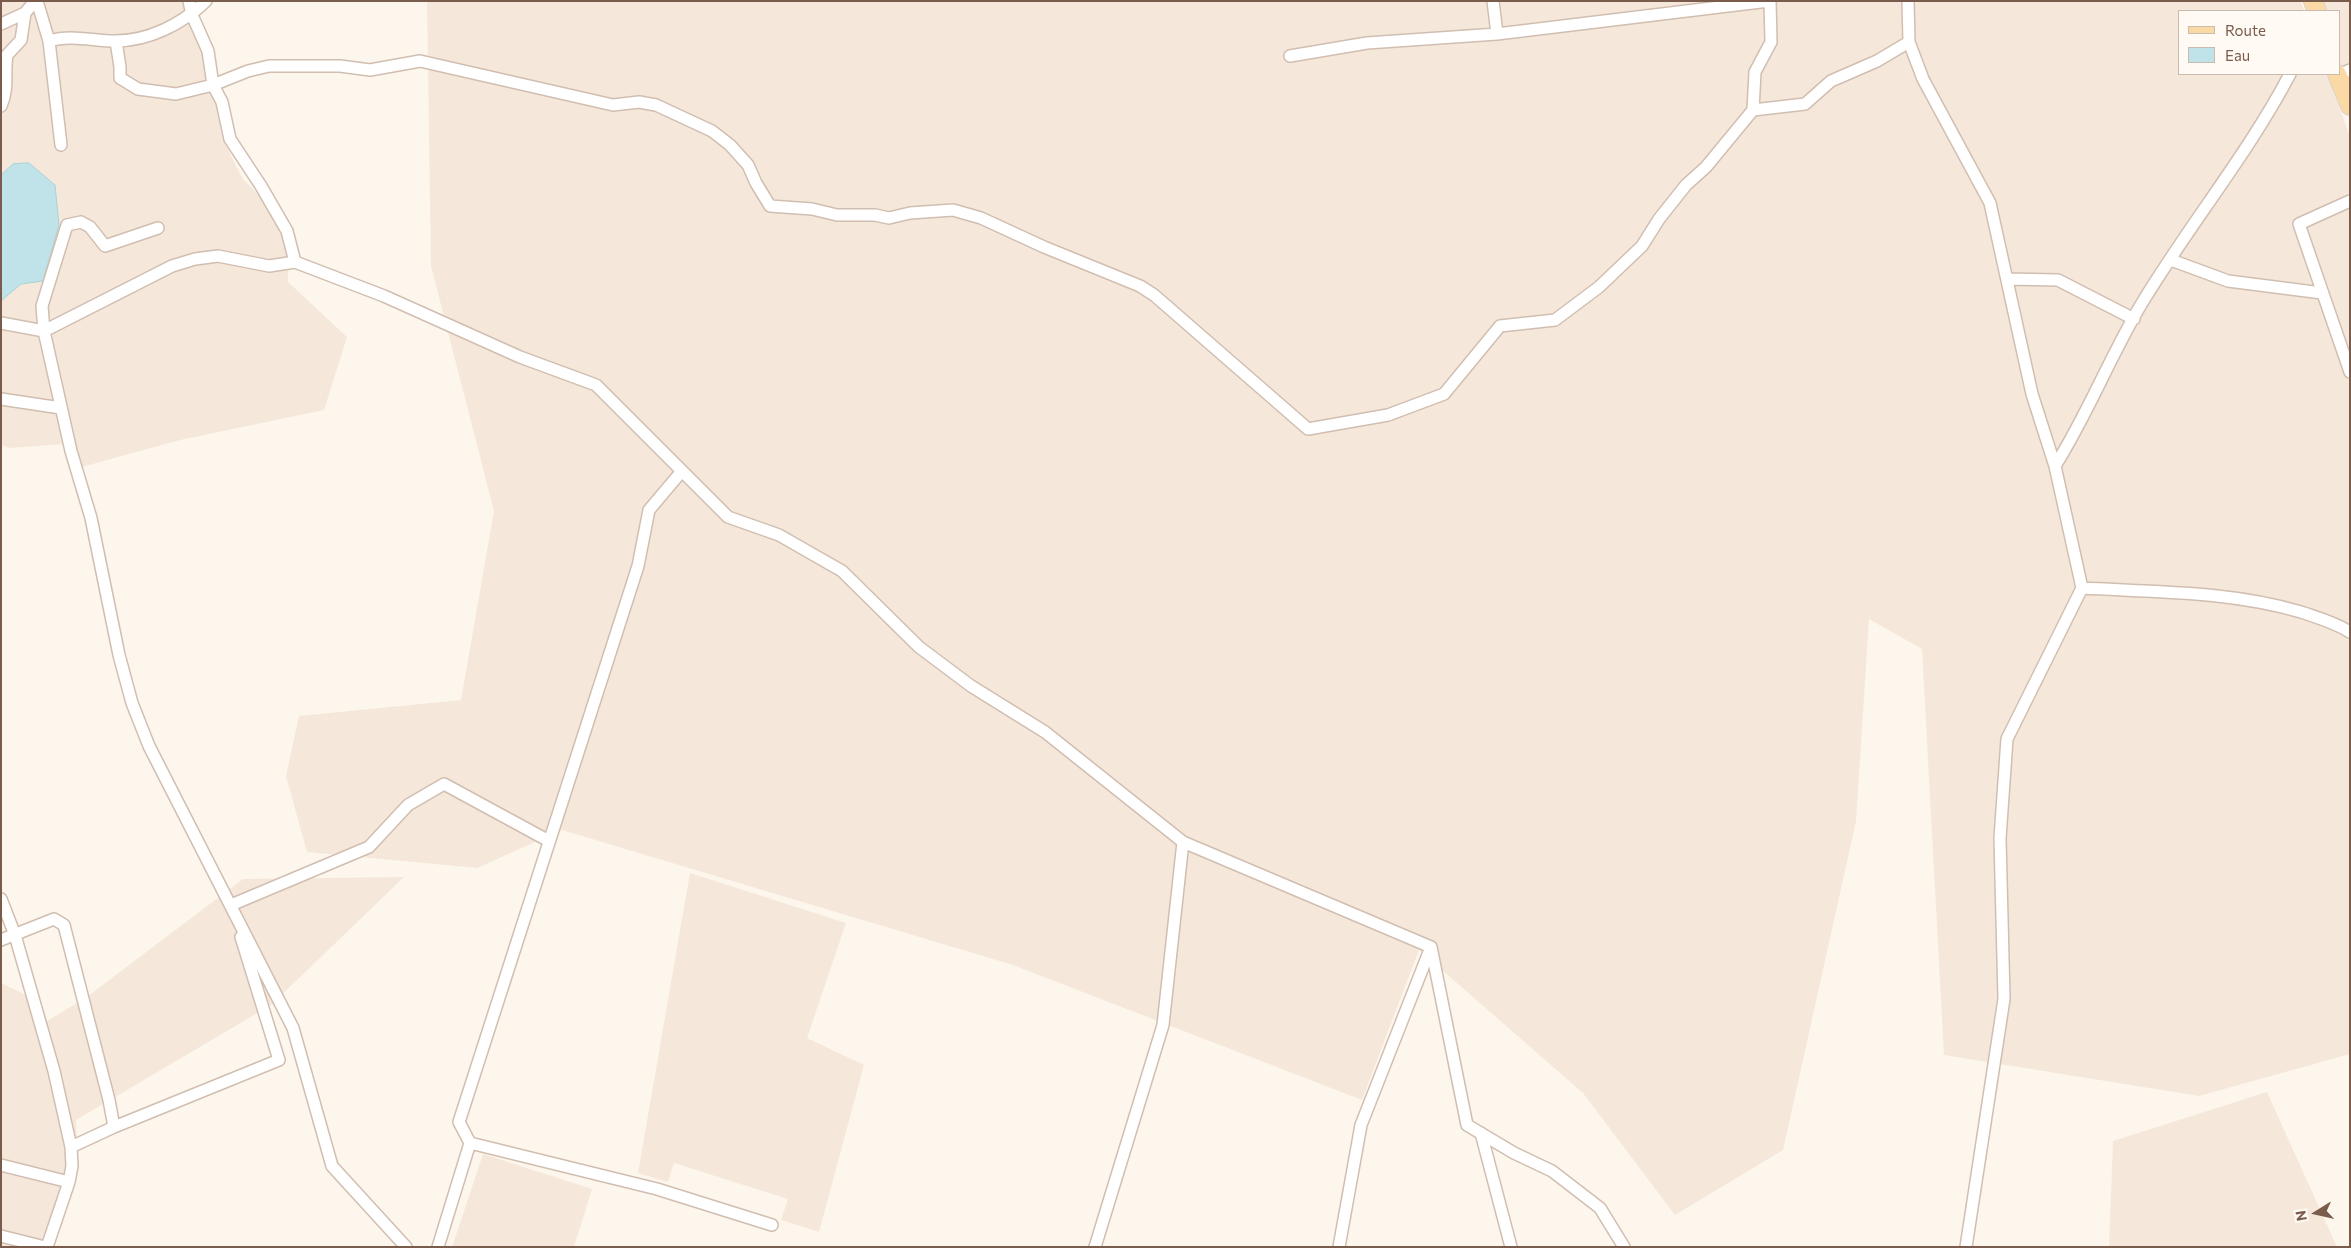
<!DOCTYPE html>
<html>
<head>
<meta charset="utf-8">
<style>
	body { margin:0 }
	#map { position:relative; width:2351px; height:1248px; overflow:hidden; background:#fdf6ec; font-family:Commissioner,sans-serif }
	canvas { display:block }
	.frame { position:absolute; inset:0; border:2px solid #7a5c4d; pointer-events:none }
	.legend { position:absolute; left:2178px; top:10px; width:162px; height:65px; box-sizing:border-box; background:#fffaf3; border:1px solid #cabbb1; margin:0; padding:6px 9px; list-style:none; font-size:15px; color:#7a5c4d }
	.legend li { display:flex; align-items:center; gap:10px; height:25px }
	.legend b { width:25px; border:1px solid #cabbb1 }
	.north { position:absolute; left:2291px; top:1188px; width:50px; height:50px; -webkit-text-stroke:4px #fffaf3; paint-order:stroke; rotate:260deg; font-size:14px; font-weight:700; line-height:20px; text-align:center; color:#7a5c4d }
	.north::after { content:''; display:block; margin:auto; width:18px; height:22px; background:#7a5c4d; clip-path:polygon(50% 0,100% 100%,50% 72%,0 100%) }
</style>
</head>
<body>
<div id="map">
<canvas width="2351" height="1248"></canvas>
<div class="frame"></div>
<ul class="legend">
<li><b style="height:6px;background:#fbd9a5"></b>Route</li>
<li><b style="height:14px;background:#bfe3e8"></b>Eau</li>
</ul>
<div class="north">N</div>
</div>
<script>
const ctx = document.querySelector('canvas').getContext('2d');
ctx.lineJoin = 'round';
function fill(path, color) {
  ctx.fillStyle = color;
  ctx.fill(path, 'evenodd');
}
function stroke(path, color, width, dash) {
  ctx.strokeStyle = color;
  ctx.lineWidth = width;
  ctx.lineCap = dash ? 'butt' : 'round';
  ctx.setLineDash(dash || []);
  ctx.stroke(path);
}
const residential = new Path2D(`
	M1,1H184L217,86L221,133L232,158L243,179L289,226L288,282L347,337L324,410L180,440L78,468L64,444L10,448L1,445Z
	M427,1H2301L2304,11H2180V74H2327L2350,136V1054L2199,1096L1944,1055L1922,649L1869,619L1856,821L1783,1150L1675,1215L1583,1093L1419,950L1362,1100L1013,965L562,830L477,868L307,852L286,776L299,716L461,700L494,511L431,266Z
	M2320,1H2350V103L2340,74V11H2322Z
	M690,873L846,923L807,1038L864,1065L819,1232L781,1220L788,1199L674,1163L668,1182L638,1173Z
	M404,877L271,1005L76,1120L78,1170L52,1247H1V983L34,999L42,1024L84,999L243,879Z
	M2267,1092L2337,1247H2109L2113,1141Z
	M483,1154L592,1189L574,1247H452Z`);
const water = new Path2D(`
	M29,163L55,185L59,225L43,281L21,284L1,301V175L13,164Z`);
const street = new Path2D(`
	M37,1L49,41L61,145
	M189,1L192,15L208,51L213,85L222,102L230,139L261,186L287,231L295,262L384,296L520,357L596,385L728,517L779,535L842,571L919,647L971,686L1045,732L1183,842L1431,947L1467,1125L1514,1153L1552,1171L1600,1208L1624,1247
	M1493,1L1497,34L1769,1
	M1,24L25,13L35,1
	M49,41C71,34 93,41 115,41C149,41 182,24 206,1
	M116,41L120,67V78L138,89L176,94L213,85L248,71L269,66H340L370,70L420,61L613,105L639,102L656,105L712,131L730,145L748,165L756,183L770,206L812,209L837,215H875L889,218L910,213L953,210L981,218L1044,247L1140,286L1154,295L1308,429L1388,415L1444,394L1500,326L1555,320L1599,287L1642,246L1659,219L1686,185L1706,167L1753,110L1805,104L1831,81L1877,61L1909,42L1908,1
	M1909,42L1923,79L1990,203L2032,394L2055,466
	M1290,56L1367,43L1497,34
	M2338,75L2350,70
	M1,106C9,88 4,73 7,55L21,40L25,13
	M1753,110L1755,72L1771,42L1770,1
	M2350,201L2299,224L2350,372
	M158,228L105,246L90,227L81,222L67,225L42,306L44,331L71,451L91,518L119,655L132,703L149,746L293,1028L332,1166L406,1247
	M2171,260L2228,281L2322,293
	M2007,279L2058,280L2134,319
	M1,323L44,331L172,266L195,259L218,256L269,266L295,262
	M1,399L61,408
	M2082,588C2155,592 2230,591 2301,612C2318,618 2334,622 2350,632
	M1,899L15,935L54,1071L71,1147L72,1166L69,1182L47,1247
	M233,910L231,905L369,847L408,805L444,784L549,841
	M1,940L54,919L64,925L109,1100L114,1127
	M1481,1133L1511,1247
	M470,1143L459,1122L638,566L649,510L682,471
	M71,1147L114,1127L279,1060L241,937
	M1,1165L69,1182
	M1,1236L45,1247
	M438,1247L470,1143L657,1189L772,1225
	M1095,1247L1163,1025L1183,842
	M1339,1247L1361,1125L1431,947
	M1966,1247L2004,999L2000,838L2007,739L2082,588L2055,466C2088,414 2110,356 2142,303C2189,225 2248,154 2290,74`);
const primary = new Path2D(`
	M2313,1L2317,11
	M2337,74L2350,106`);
fill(residential, '#f5e8da');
fill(water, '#bfe3e8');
stroke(water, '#a5d3da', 1);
stroke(street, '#d1beb0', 14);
stroke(primary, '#dad1cd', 20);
stroke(street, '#fff', 11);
stroke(primary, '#fbd9a5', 18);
</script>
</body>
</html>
